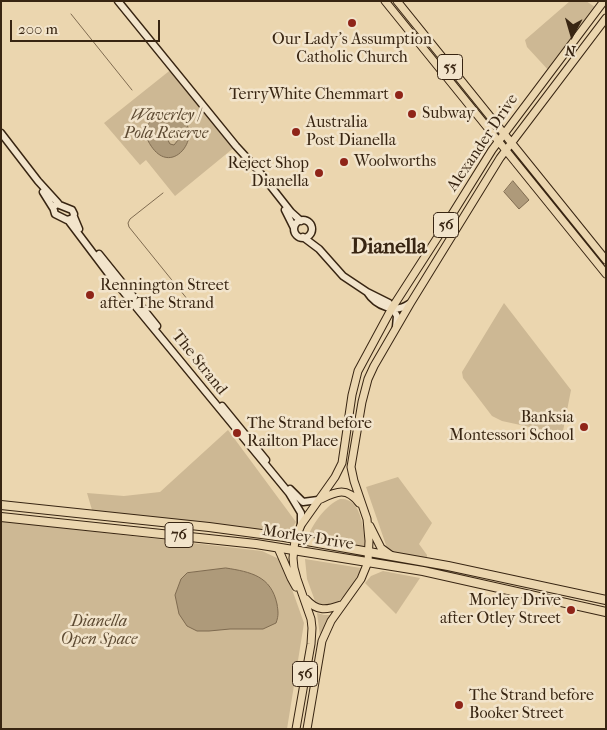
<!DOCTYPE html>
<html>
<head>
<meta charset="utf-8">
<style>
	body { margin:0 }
	#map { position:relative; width:607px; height:730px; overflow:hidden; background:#ebd6af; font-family:"IM FELL French Canon",serif }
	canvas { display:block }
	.frame { position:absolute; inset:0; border:2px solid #382512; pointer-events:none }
	.north { position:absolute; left:547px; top:10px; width:50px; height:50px; -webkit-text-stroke:4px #f2e4cb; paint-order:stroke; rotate:186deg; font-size:14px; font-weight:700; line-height:20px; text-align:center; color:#382512 }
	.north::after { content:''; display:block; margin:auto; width:18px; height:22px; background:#382512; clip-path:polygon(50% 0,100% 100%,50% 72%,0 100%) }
	.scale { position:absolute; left:10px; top:20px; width:150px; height:22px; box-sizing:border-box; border:2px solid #382512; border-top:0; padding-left:6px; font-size:15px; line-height:18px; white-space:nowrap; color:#382512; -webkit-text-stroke:4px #f2e4cb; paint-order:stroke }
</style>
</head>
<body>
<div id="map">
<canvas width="607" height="730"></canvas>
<div class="frame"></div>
<div class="north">N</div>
<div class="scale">200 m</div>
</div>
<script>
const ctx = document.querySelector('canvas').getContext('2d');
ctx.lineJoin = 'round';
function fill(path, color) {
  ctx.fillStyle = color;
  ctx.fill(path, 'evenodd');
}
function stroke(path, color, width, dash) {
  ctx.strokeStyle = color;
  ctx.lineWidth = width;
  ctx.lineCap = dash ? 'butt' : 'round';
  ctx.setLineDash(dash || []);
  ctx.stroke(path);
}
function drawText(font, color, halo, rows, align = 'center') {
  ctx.font = font + ' "IM FELL French Canon",serif';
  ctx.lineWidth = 5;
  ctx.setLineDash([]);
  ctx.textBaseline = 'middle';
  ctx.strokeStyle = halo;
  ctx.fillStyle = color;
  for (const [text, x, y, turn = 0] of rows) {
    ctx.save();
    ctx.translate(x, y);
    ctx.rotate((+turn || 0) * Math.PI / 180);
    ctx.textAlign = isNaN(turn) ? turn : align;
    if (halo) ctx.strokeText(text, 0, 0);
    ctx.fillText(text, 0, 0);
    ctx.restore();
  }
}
const green = new Path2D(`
	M570,1H586L598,9L550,72L527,47L525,40Z
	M173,68L236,146L175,196L146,160L140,165L104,123Z
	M504,303L571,390L563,431L555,430L548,431L502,421L492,416L463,378L462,372Z
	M228,430L296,522L289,533L92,510L87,493L124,496L160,492Z
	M398,477L432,523L419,544L427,555V559C415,557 396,558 387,548L366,487Z
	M340,499C362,497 364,531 365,547L308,537C313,523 326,505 340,499Z
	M1,521L262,551L279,559L284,567L304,623L287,729H1Z
	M305,559L361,568C354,584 343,602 327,608L317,604L315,601L307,579Z
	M383,571L420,578L396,614L365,583L371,576Z
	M317,613L324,615H333L320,636Z`);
const water = new Path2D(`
	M163,114C220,114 170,197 145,134C147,123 152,117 163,114ZM171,132L178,140L174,145L170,144L165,135L166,133Z
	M513,181L529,200L519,209L504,192Z
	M226,568C251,572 271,576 277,604C278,611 279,615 276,623L263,629H230L209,631H197L187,626L179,614L175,595L181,579L187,573Z`);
const stream = new Path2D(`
	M71,14L132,90
	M163,193L130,219L128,223L129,227L188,300`);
const secondary = new Path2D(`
	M118,1L236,146L258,170L291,212L301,221
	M1,133L38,181L58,203
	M43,192L53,208
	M57,204L72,210L74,214L73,218L67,220L55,214L53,207Z
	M285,210L294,228
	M74,217L79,229
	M68,220L108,273L289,493L301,513V525
	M294 229a9 9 0 1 1 18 0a9 9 0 1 1-18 0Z
	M303,237L319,249L343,276L367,292L389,303L397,316L396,327
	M99,254L157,326
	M367,292C376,306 395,314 409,304
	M222,406L266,460
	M290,489L303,502L318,500`);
const primary = new Path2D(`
	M385,1L606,274
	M397,1L606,260
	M321,499C337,491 347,487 359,503
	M370,526L381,548L392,556
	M278,548L291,578L296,587
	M306,599C317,612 327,610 341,605
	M296,729L311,644L312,628L311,619L297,579L294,568L293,558L295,540L301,525L335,477L342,463L352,395L358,371L392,308L441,232L492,150L604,1
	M307,729L322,641L331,621L361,579L368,562L369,541L367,519L354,481L351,467L362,402L368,379L374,366L410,304L500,158L606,18`);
const highway = new Path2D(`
	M1,505L209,527L284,537L448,566L606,600
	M1,517L256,544L423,571L606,612`);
const markers = [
	[352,23,5,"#8f2418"],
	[399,95,5,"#8f2418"],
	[412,114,5,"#8f2418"],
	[296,132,5,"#8f2418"],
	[344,162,5,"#8f2418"],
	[319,173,5,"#8f2418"],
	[90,295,5,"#8f2418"],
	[584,427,5,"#8f2418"],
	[237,433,5,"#8f2418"],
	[571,610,5,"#8f2418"],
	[459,705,5,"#8f2418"]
];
const shields = [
	[450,67,25],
	[446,225,25],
	[179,535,28],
	[305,674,25]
];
const shieldNames = [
	["55",450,67],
	["56",446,225],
	["76",179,535],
	["56",305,674]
];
const poiNames = [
	["Our Lady's Assumption",352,40,"center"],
	["Catholic Church",352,58,"center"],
	["TerryWhite Chemmart",389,95,"right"],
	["Subway",422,114],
	["Australia",306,123],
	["Post Dianella",306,141],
	["Woolworths",354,162],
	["Reject Shop",309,164,"right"],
	["Dianella",309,182,"right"],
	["Rennington Street",100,286],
	["after The Strand",100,304],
	["Banksia",574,418,"right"],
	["Montessori School",574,436,"right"],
	["The Strand before",247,424],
	["Railton Place",247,442],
	["Morley Drive",561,601,"right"],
	["after Otley Street",561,619,"right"],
	["The Strand before",469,696],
	["Booker Street",469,714]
];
const parkNames = [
	["Waverley /",166,116],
	["Pola Reserve",166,134],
	["Dianella",99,622],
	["Open Space",99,640]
];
const streetNames = [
	["Alexander Drive",483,143,-56],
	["The Strand",199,363,51],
	["Morley Drive",308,538,9]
];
const districtNames = [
	["Dianella",389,248]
];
fill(green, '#cdb894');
fill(water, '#ae9a7a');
stroke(water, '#7f6b50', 1);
stroke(stream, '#7f6b50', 1);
stroke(secondary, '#382512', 9);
stroke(primary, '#382512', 9);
stroke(highway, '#382512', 10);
stroke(secondary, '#f2e4cb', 6);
stroke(primary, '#ebd6af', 7);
stroke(highway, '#ebd6af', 8);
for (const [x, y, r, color] of markers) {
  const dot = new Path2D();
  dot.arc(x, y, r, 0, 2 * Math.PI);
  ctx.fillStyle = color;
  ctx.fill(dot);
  stroke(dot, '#f2e4cb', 2);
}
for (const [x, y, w] of shields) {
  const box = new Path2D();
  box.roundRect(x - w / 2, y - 12.5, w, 25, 4);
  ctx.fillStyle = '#f2e4cb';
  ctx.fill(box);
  stroke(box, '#382512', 1);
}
drawText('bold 15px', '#382512', null, shieldNames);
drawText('16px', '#382512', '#f2e4cb', poiNames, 'left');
drawText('italic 16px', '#5d4a32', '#f2e4cb', parkNames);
drawText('16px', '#382512', '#f2e4cb', streetNames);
drawText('bold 21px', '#382512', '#f2e4cb', districtNames);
</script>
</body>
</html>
